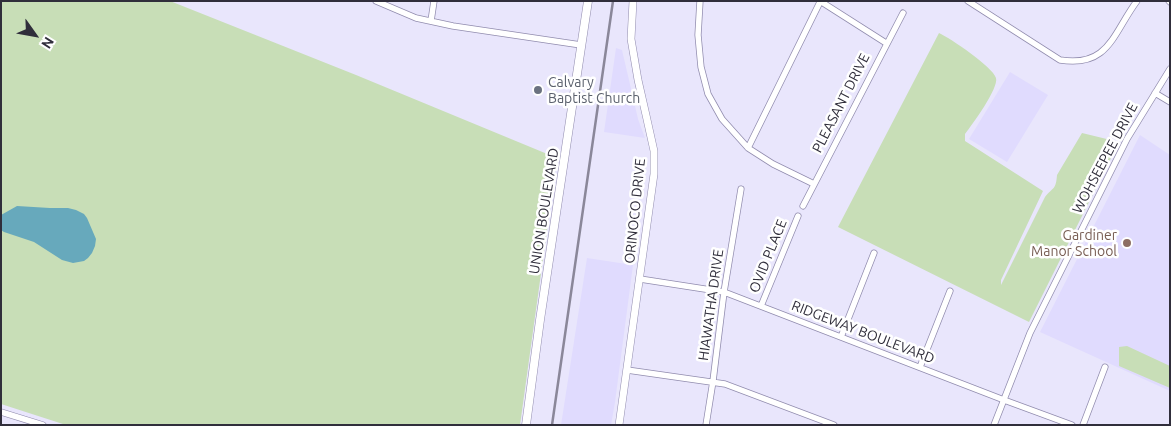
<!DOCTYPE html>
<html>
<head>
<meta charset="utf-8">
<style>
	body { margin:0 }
	#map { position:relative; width:1171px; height:426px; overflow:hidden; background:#e9e6fc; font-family:Ubuntu,sans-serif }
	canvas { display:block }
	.frame { position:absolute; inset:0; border:2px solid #302e3b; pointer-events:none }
	.north { position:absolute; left:10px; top:10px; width:50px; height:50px; -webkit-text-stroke:4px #fff; paint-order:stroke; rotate:122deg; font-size:14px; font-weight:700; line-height:20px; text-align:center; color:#302e3b }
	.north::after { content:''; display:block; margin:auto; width:18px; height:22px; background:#302e3b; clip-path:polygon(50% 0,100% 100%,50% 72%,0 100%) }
</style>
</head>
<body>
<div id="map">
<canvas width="1171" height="426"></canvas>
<div class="frame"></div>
<div class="north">N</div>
</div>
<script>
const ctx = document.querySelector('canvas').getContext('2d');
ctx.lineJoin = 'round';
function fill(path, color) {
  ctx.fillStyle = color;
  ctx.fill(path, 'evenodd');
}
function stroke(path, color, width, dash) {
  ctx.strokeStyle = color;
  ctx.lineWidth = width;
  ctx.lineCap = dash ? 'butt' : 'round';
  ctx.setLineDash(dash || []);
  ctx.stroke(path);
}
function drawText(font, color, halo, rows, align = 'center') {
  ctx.font = font + ' Ubuntu,sans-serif';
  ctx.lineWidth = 5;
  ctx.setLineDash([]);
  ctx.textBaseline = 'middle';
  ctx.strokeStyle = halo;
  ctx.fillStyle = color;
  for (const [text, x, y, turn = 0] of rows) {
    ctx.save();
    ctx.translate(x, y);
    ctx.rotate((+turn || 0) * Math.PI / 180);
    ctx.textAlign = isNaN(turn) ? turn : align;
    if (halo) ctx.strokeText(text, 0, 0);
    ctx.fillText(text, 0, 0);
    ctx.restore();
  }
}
const built = new Path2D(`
	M616,48L622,50L638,119L645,138L604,132Z
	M1010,72L1048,95L1007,162L969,139Z
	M1140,135L1170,155V391L1040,332Z
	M587,258L633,265L615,402L611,425H561Z`);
const green = new Path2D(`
	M1,1H170L356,75L557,158L520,425H66L1,404Z
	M939,33C950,38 993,67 996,78C999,88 972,125 965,134V141L1043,191L1001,280V285L1045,197C1053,187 1056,190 1057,175L1082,133L1119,142L1029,322L838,227Z
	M1127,346L1170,366V388L1119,366V347Z`);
const water = new Path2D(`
	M17,206L50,208H68L76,210L84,214L87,218L96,239L95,246L92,253L88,258L84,261L73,263L62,260L34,242L4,232L1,230V215Z`);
const minor = new Path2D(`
	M376,1L416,18L453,26L581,45
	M700,1L698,35L701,67L708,94L722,119L748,148L773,164L814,184
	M820,1L886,43
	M968,1L1060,60C1109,68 1113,33 1137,1
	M1169,1L1170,2
	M431,21L434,1
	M1155,93L1170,102
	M748,148L820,2
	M803,206L903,13
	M640,279L724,292L1004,400L1072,425
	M761,306L798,216
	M841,337L874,253
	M920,367L950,291
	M627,370L725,384L834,425
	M1,412L43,425
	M706,425L713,381L724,292L741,189
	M994,425L1030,333L1127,139L1170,69
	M1083,425L1105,367`);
const tertiary = new Path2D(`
	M619,425L654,174V151L646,115L638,80L631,39L633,1`);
const secondary = new Path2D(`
	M526,425L540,320L588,1`);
const rail = new Path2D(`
	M552,425L613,1`);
const markers = [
	[538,90,5,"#6b7280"],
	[1127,243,5,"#8d6e63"]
];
const worshipNames = [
	["Calvary",548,82],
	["Baptist Church",548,98]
];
const streetNames = [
	["PLEASANT DRIVE",841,103,-63],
	["WOHSEEPEE DRIVE",1105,158,-62],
	["UNION BOULEVARD",544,211,-81],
	["ORINOCO DRIVE",635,211,-84],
	["OVID PLACE",768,256,-68],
	["HIAWATHA DRIVE",711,305,-82],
	["RIDGEWAY BOULEVARD",863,332,21]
];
const educationNames = [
	["Gardiner",1117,235],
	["Manor School",1117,251]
];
fill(built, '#e0dbfe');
fill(green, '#c8deb7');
fill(water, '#67a9bc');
stroke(minor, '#918cae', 7);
stroke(tertiary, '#918cae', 8);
stroke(secondary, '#918cae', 9);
stroke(minor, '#fff', 5.5);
stroke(tertiary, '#fff', 7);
stroke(secondary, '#fff', 8);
stroke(rail, '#8a8799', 2.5);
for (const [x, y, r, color] of markers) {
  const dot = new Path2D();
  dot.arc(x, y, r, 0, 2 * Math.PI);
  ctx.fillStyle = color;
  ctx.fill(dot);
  stroke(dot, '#fff', 2);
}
drawText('14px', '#5b616d', '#fff', worshipNames, 'left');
drawText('14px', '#302e3b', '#fff', streetNames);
drawText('14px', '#785e54', '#fff', educationNames, 'right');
</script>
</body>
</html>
